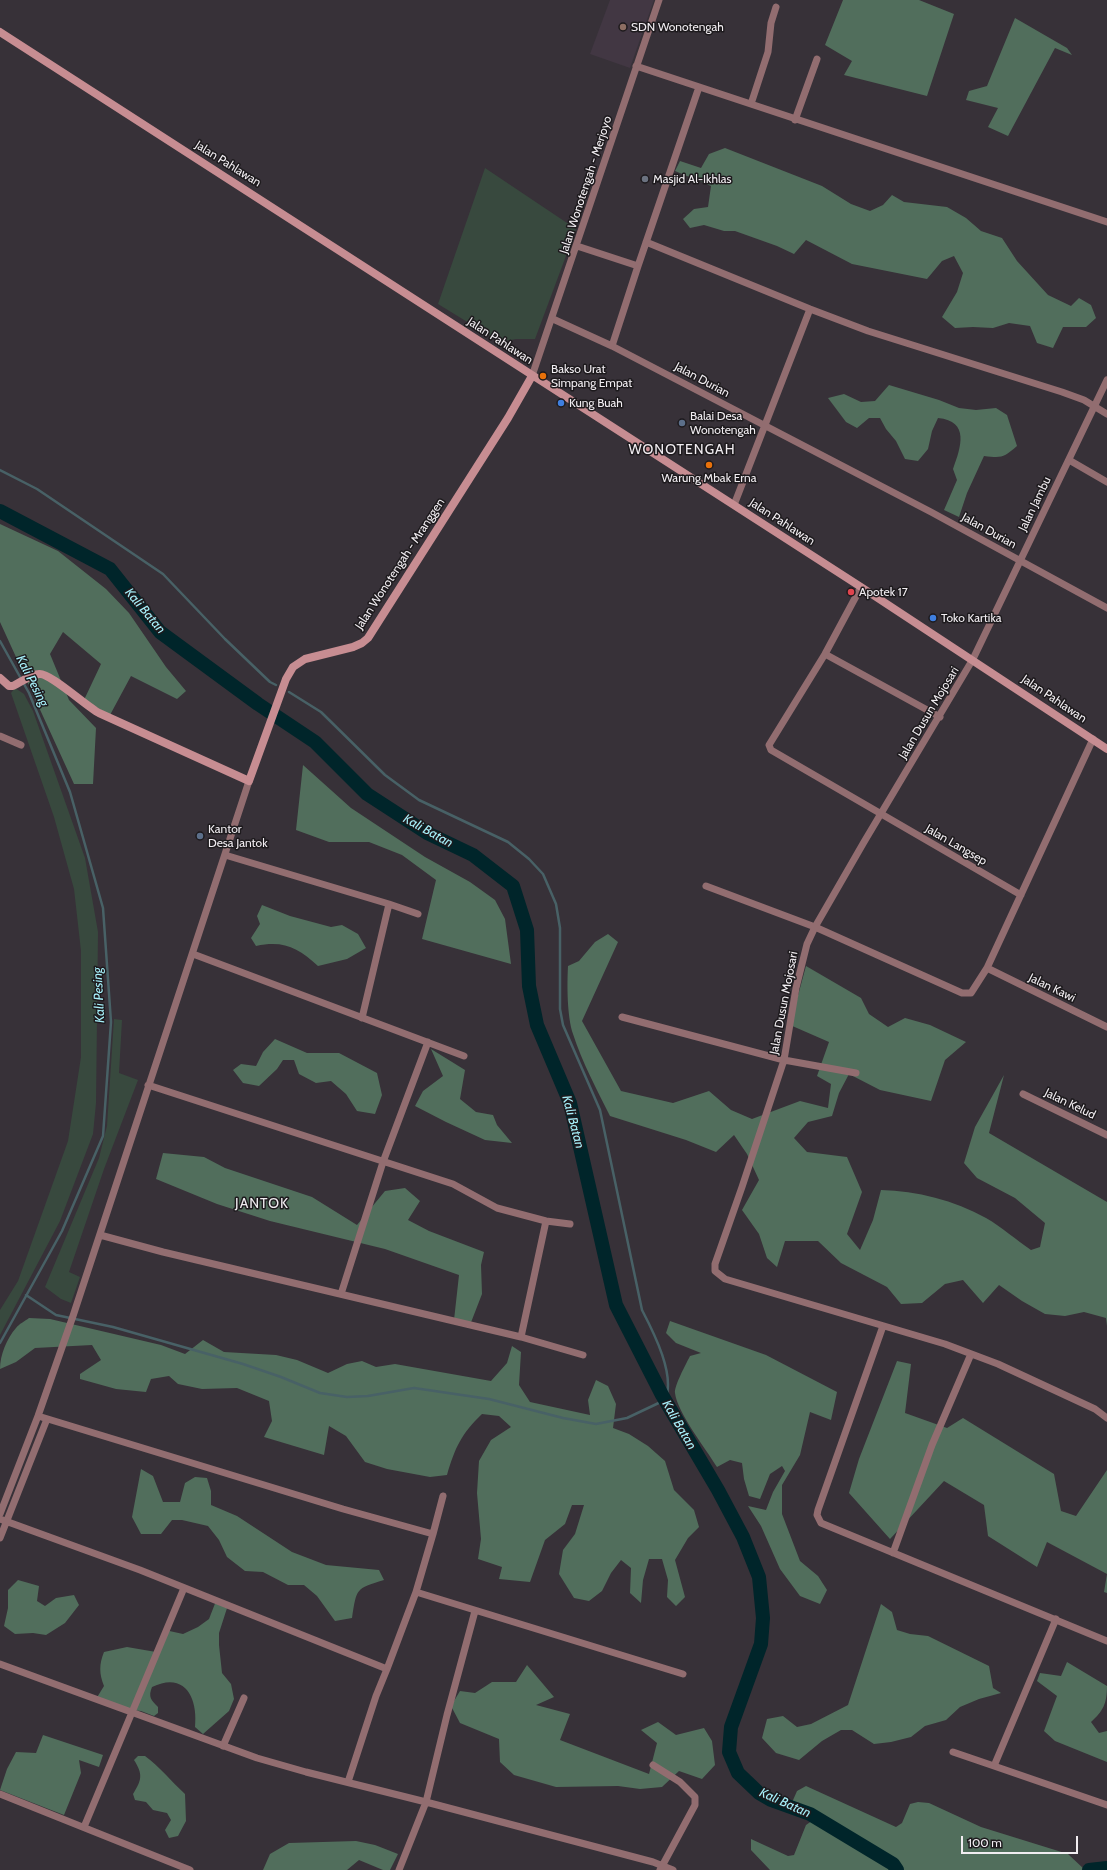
<!DOCTYPE html>
<html>
<head>
<meta charset="utf-8">
<style>
	body { margin:0 }
	#map { position:relative; width:1107px; height:1870px; overflow:hidden; background:#373138; font-family:Cabin,sans-serif }
	canvas { display:block }
	.scale { position:absolute; left:961px; top:1836px; width:117px; height:18px; box-sizing:border-box; border:2px solid #f1edf1; border-top:0; padding-left:5px; font-size:12px; line-height:14px; white-space:nowrap; color:#f1edf1; -webkit-text-stroke:3px #1d1a1d; paint-order:stroke }
</style>
</head>
<body>
<div id="map">
<canvas width="1107" height="1870"></canvas>
<div class="scale">100 m</div>
</div>
<script>
const ctx = document.querySelector('canvas').getContext('2d');
ctx.lineJoin = 'round';
function fill(path, color) {
  ctx.fillStyle = color;
  ctx.fill(path, 'evenodd');
}
function stroke(path, color, width, dash) {
  ctx.strokeStyle = color;
  ctx.lineWidth = width;
  ctx.lineCap = dash ? 'butt' : 'round';
  ctx.setLineDash(dash || []);
  ctx.stroke(path);
}
function drawText(font, color, halo, rows, align = 'center') {
  ctx.font = font + ' Cabin,sans-serif';
  ctx.lineWidth = 3;
  ctx.setLineDash([]);
  ctx.textBaseline = 'middle';
  ctx.strokeStyle = halo;
  ctx.fillStyle = color;
  for (const [text, x, y, turn = 0] of rows) {
    ctx.save();
    ctx.translate(x, y);
    ctx.rotate((+turn || 0) * Math.PI / 180);
    ctx.textAlign = isNaN(turn) ? turn : align;
    if (halo) ctx.strokeText(text, 0, 0);
    ctx.fillText(text, 0, 0);
    ctx.restore();
  }
}
const built = new Path2D(`
	M610,0H654L630,68L590,54Z`);
const green = new Path2D(`
	M485,168L576,229L535,339H516L500,342L438,304Z
	M15,688L24,694L33,711L85,858L98,932L96,1103L93,1134L60,1221L0,1335V1310L18,1281L68,1141L81,1057V951L74,889L54,817L11,693Z
	M114,1019L122,1020L119,1073L138,1080L104,1169L69,1272L80,1277L71,1303L61,1299L45,1287L99,1158L107,1126Z`);
const forest = new Path2D(`
	M843,0H919L954,14L927,96L844,75L852,61L825,45Z
	M1015,18L1067,48L1072,55L1055,48L1008,136L988,127L998,108L966,100L969,91L987,86Z
	M725,148L822,186L851,204L870,211L883,205L892,195L904,202L947,207L966,218L981,231L1002,238L1017,261L1048,295L1071,306L1079,298L1091,305L1096,318L1086,327H1063L1053,348L1037,343L1030,326L1009,323L993,328L973,327L955,328L942,317L957,292L963,273L954,256L942,261L927,279L852,264L806,240L794,254L777,246L735,231H724L704,225L690,228L683,219L694,209L708,207L711,186L675,171L680,161L701,168L709,154Z
	M889,385L939,400L959,408L976,410L996,408L1007,415L1017,446C1003,458 1002,458 984,456L967,493L959,517L944,510L957,480L953,469C961,447 970,421 938,418L932,431L928,449L918,461L905,459L896,441L886,429L880,418H869L857,428L846,422L828,398L844,394L861,402L875,401Z
	M0,524L58,551L106,589L129,613L166,667L186,691L177,699L131,676L110,715L84,700L101,664L63,632L50,654L69,700L96,728L93,784H74L0,622Z
	M303,765L351,808L425,857L470,882L495,900L505,919L511,964L422,939L436,880L402,855L369,842H329L296,830Z
	M262,905L290,916L331,927L342,925L358,934L366,948L347,959L318,966C298,948 284,940 256,946L251,938L260,924L257,916Z
	M608,934L618,942L582,1021L621,1091L673,1103L709,1091L731,1110L752,1119L800,1101L828,1108L831,1084L817,1076L829,1042L790,1025L806,966L861,998L869,1014L888,1027L905,1018L930,1025L966,1042L945,1060L931,1101L880,1090L849,1074L839,1093L832,1116L808,1122L794,1138L807,1152L847,1157L862,1192L847,1234L860,1250L873,1220L881,1190C917,1191 954,1200 986,1218C1002,1227 1016,1240 1031,1250L1040,1247L1045,1223L1015,1198L977,1178L964,1163L975,1127L1004,1075L989,1133L1107,1202V1326L1106,1318L1084,1312L1065,1316L1045,1314L1022,1301L999,1285L983,1303L963,1280L945,1284L922,1303L901,1304L887,1287L841,1263L818,1241H785L777,1267L767,1258L759,1234L742,1210L759,1180L747,1154L734,1135L716,1152L686,1140L610,1116C597,1090 582,1062 573,1034C567,1016 567,985 568,966L579,961L595,942Z
	M275,1039L307,1053H339L377,1073L382,1095L375,1114L357,1111L346,1094L331,1081L316,1083L299,1074L294,1060H283L277,1069L259,1086L243,1083L233,1070L241,1064L256,1066L263,1052Z
	M431,1049L465,1070L460,1099L476,1112L493,1115L497,1125L512,1143L485,1140L446,1122L415,1106L423,1091L443,1076Z
	M163,1153L204,1157L225,1168L312,1197L357,1225L385,1191L405,1188L420,1201L408,1220L429,1231L484,1252L481,1265L482,1294L470,1325L454,1320L459,1275L385,1249L270,1221L217,1204L156,1179Z
	M29,1318L50,1319L161,1345L185,1354L203,1340L224,1352L276,1355L297,1360L328,1373L347,1364L362,1361L376,1367L395,1364L491,1381L507,1363L512,1346L521,1352L519,1385L530,1402L590,1415L588,1400L596,1380L608,1386L616,1404L613,1428L629,1434L648,1446L665,1461L674,1490L694,1510L699,1527L688,1538L675,1560L685,1597L676,1606L667,1597L668,1580L662,1559H649L643,1580L641,1603L630,1593L631,1568L621,1560L611,1573L602,1591L589,1601L574,1598L559,1574L563,1550L575,1534L584,1505H572L565,1524L545,1540L530,1582L499,1579L502,1567L478,1559L481,1539L477,1493L479,1461L491,1440L511,1427L499,1416L482,1414C461,1434 455,1448 447,1475L430,1477L387,1469L365,1462L346,1436L329,1426L324,1455L264,1437L272,1421L269,1401L237,1388L202,1389L178,1384L169,1376L151,1379L146,1392L116,1389L80,1379V1374L101,1360L92,1345L35,1348L16,1362L0,1369C0,1355 7,1338 16,1328C19,1324 25,1321 29,1318Z
	M670,1321L766,1355L837,1392L831,1420L810,1412L800,1455L782,1485V1514L800,1561L818,1576L827,1590L820,1604L800,1596L780,1569L761,1526L748,1506L766,1510L773,1492L785,1471L782,1466L770,1474L760,1499L749,1496L744,1479L742,1463L730,1460L717,1467C706,1449 677,1412 675,1393C674,1386 686,1364 690,1356L701,1353L676,1343L666,1333Z
	M897,1361L911,1364L905,1413L947,1428L963,1418L1054,1474L1061,1511L1076,1516L1107,1470V1593L1104,1592L1107,1574L1047,1542L1037,1567L988,1536L984,1505L944,1481L890,1539L849,1493L859,1459Z
	M141,1469L153,1476L163,1502H180L185,1483L195,1477L207,1478L211,1491V1505L237,1516L292,1552L326,1565L379,1570L384,1580C355,1589 357,1588 352,1618L335,1621L317,1596L304,1585H288L263,1572L245,1571L227,1557L219,1540L208,1526L182,1520H172L161,1534H141L132,1517Z
	M18,1580L39,1586L37,1601L45,1606L56,1598L74,1595L79,1605L65,1623L46,1635L33,1633L15,1634L4,1626L8,1608V1590Z
	M216,1601L228,1605L219,1633V1645L222,1673L231,1684L234,1699L229,1711L203,1734L195,1727C198,1698 185,1671 152,1687C148,1697 151,1700 158,1707V1713L154,1716L141,1711L123,1709L96,1699L104,1686C99,1674 99,1664 104,1652L127,1647L156,1652L165,1630L183,1634L198,1627L209,1619Z
	M881,1604L892,1612L897,1630L910,1634L928,1636L989,1666L993,1688L1001,1693L979,1699L960,1707L946,1720L925,1726L911,1737L891,1742L874,1744L852,1730H841L822,1741L799,1760L776,1753L762,1738L767,1719L783,1716L797,1727L811,1724L848,1705Z
	M1067,1662L1107,1686C1107,1704 1103,1711 1091,1722L1099,1733L1107,1731V1762L1055,1741L1044,1731L1057,1696L1037,1681L1040,1673L1061,1676Z
	M527,1665L554,1697L536,1705L570,1714L560,1740L649,1774L657,1743L641,1730L658,1722L676,1735L704,1728L712,1741L715,1765L702,1779L679,1771L662,1787L640,1789L618,1786L556,1787L514,1775L500,1762L499,1739L460,1723L451,1706L460,1691L475,1693L492,1682H516Z
	M43,1735L103,1755L99,1767L79,1760L81,1773L64,1815L0,1790L7,1769L16,1752L36,1753Z
	M138,1756H145C160,1767 171,1781 185,1794L186,1821L178,1836L169,1838L165,1830L171,1820L167,1813L153,1810L146,1802L135,1800L133,1794C142,1780 143,1774 134,1760Z
	M806,1786L896,1827L902,1823L910,1804L918,1802L929,1803L981,1827L1068,1854L1085,1870H770L751,1850V1839L788,1856L794,1855L806,1825L816,1818L810,1814L790,1807L797,1791Z
	M356,1841L375,1845L398,1854L390,1870H383L359,1860L347,1870H263L270,1854L289,1843Z`);
const stream = new Path2D(`
	M0,470L37,489L163,574L225,639L270,682L276,685
	M0,641L29,693L70,792L103,908L111,1022L103,1136L62,1231L0,1343
	M26,1295L56,1315L113,1327L243,1364L281,1377L320,1393L347,1397L368,1396L414,1388L489,1399L563,1418L596,1424L627,1418L665,1400C676,1376 654,1333 642,1310L600,1110L563,1025L560,1009V928L556,904L543,874L529,859L508,842L419,800L385,775L321,712L289,692`);
const river = new Path2D(`
	M0,511L110,569L160,632L258,704L315,742L367,794L427,833L473,855L513,886L527,930L529,986L537,1025L570,1103L616,1305L662,1395L718,1490L743,1537L759,1577L763,1618L761,1644L731,1727L729,1752L738,1773L759,1793L771,1800L810,1814L893,1864L897,1870
	M1089,1870L1107,1868`);
const street = new Path2D(`
	M636,66L1107,222
	M699,87L638,266L612,346L931,512L1107,608
	M751,104L768,52L771,23L776,7
	M795,120L817,59
	M646,242L810,309L868,331L1062,392L1084,400L1107,414
	M577,246L638,266
	M553,319L612,346
	M532,376L659,0
	M1107,380L973,659L864,842L815,927L807,944L796,988L784,1060L742,1187L715,1264V1271L725,1279L945,1344L998,1364L1095,1409L1107,1418
	M1069,460L1107,482
	M734,505L810,309
	M861,587L825,654L769,745L771,750L1021,895
	M825,654L940,717
	M0,736L21,745
	M225,855L389,904L362,1018
	M706,886L815,927L962,993H971L987,968L1093,739
	M389,904L418,914
	M193,954L464,1056
	M987,968L1107,1027
	M622,1017L784,1060L856,1073
	M148,1085L453,1184L497,1208L546,1221L570,1224
	M1023,1094L1107,1135
	M100,1235L163,1252L521,1337L583,1355
	M341,1294L383,1162L428,1042
	M883,1326L818,1510L817,1515L821,1523L1107,1641
	M521,1337L546,1221
	M0,1514L38,1416L73,1316L249,781
	M0,1519L140,1570L387,1669L416,1592L433,1534L343,1509L38,1416
	M433,1534L443,1496
	M0,1538L47,1419
	M893,1553L932,1445L971,1354
	M416,1592L683,1674
	M0,1664L257,1758L306,1772L426,1802L653,1862L673,1870
	M223,1746L244,1698
	M953,1752L994,1766L1056,1619
	M653,1765L680,1782L695,1797V1805L660,1870
	M994,1766L1107,1805
	M348,1782L376,1696L387,1669
	M0,1794L190,1870
	M84,1827L184,1588
	M399,1870L426,1802L447,1715L475,1611`);
const secondary = new Path2D(`
	M0,32L861,587L1107,749
	M0,678L9,686H13C21,682 30,675 39,674C49,672 86,706 99,713L249,781L286,679L293,667L305,659L353,647L362,643L368,638L508,418L532,376`);
const markers = [
	[623,27,4,"#8d6e63"],
	[645,179,4,"#6b7280"],
	[543,376,4,"#e8710a"],
	[561,403,4,"#3f7fe0"],
	[682,423,4,"#5c6f8a"],
	[709,465,4,"#e8710a"],
	[851,592,4,"#e0444e"],
	[933,618,4,"#3f7fe0"],
	[200,836,4,"#5c6f8a"]
];
const poiNames = [
	["SDN Wonotengah",631,27],
	["Masjid Al-Ikhlas",653,179],
	["Bakso Urat",551,369],
	["Simpang Empat",551,383],
	["Kung Buah",569,403],
	["Balai Desa",690,416],
	["Wonotengah",690,430],
	["Warung Mbak Erna",709,478,"center"],
	["Apotek 17",859,592],
	["Toko Kartika",941,618],
	["Kantor",208,829],
	["Desa Jantok",208,843]
];
const streetNames = [
	["Jalan Pahlawan",228,164,32],
	["Jalan Wonotengah - Merjoyo",586,185,-72],
	["Jalan Pahlawan",500,341,33],
	["Jalan Durian",702,380,28],
	["Jalan Jambu",1035,504,-64],
	["Jalan Pahlawan",782,522,33],
	["Jalan Durian",989,531,29],
	["Jalan Wonotengah - Mranggen",400,564,-57],
	["Jalan Pahlawan",1054,699,34],
	["Jalan Dusun Mojosari",929,713,-59],
	["Jalan Langsep",956,845,30],
	["Jalan Kawi",1052,988,26],
	["Jalan Dusun Mojosari",784,1003,-79],
	["Jalan Kelud",1070,1104,26]
];
const waterNames = [
	["Kali Batan",145,611,50],
	["Kali Pesing",32,681,63],
	["Kali Batan",428,831,29],
	["Kali Pesing",99,995,-93],
	["Kali Batan",573,1122,75],
	["Kali Batan",679,1425,60],
	["Kali Batan",785,1803,24]
];
const quarterNames = [
	["WONOTENGAH",682,450],
	["JANTOK",262,1204]
];
fill(built, '#423743');
fill(green, '#38493e');
fill(forest, '#516e5c');
stroke(stream, '#486166', 2.5);
stroke(river, '#00252a', 14);
stroke(street, '#926d70', 7);
stroke(secondary, '#c78d92', 8);
for (const [x, y, r, color] of markers) {
  const dot = new Path2D();
  dot.arc(x, y, r, 0, 2 * Math.PI);
  ctx.fillStyle = color;
  ctx.fill(dot);
  stroke(dot, '#1d1a1d', 1.5);
}
drawText('12px', '#f1edf1', '#1d1a1d', poiNames, 'left');
drawText('12px', '#f1edf1', '#1d1a1d', streetNames);
drawText('italic 13px', '#a7f1fb', '#1d1a1d', waterNames);
ctx.letterSpacing = '1px';
drawText('14px', '#f1edf1', '#1d1a1d', quarterNames);
ctx.letterSpacing = '0px';
</script>
</body>
</html>
